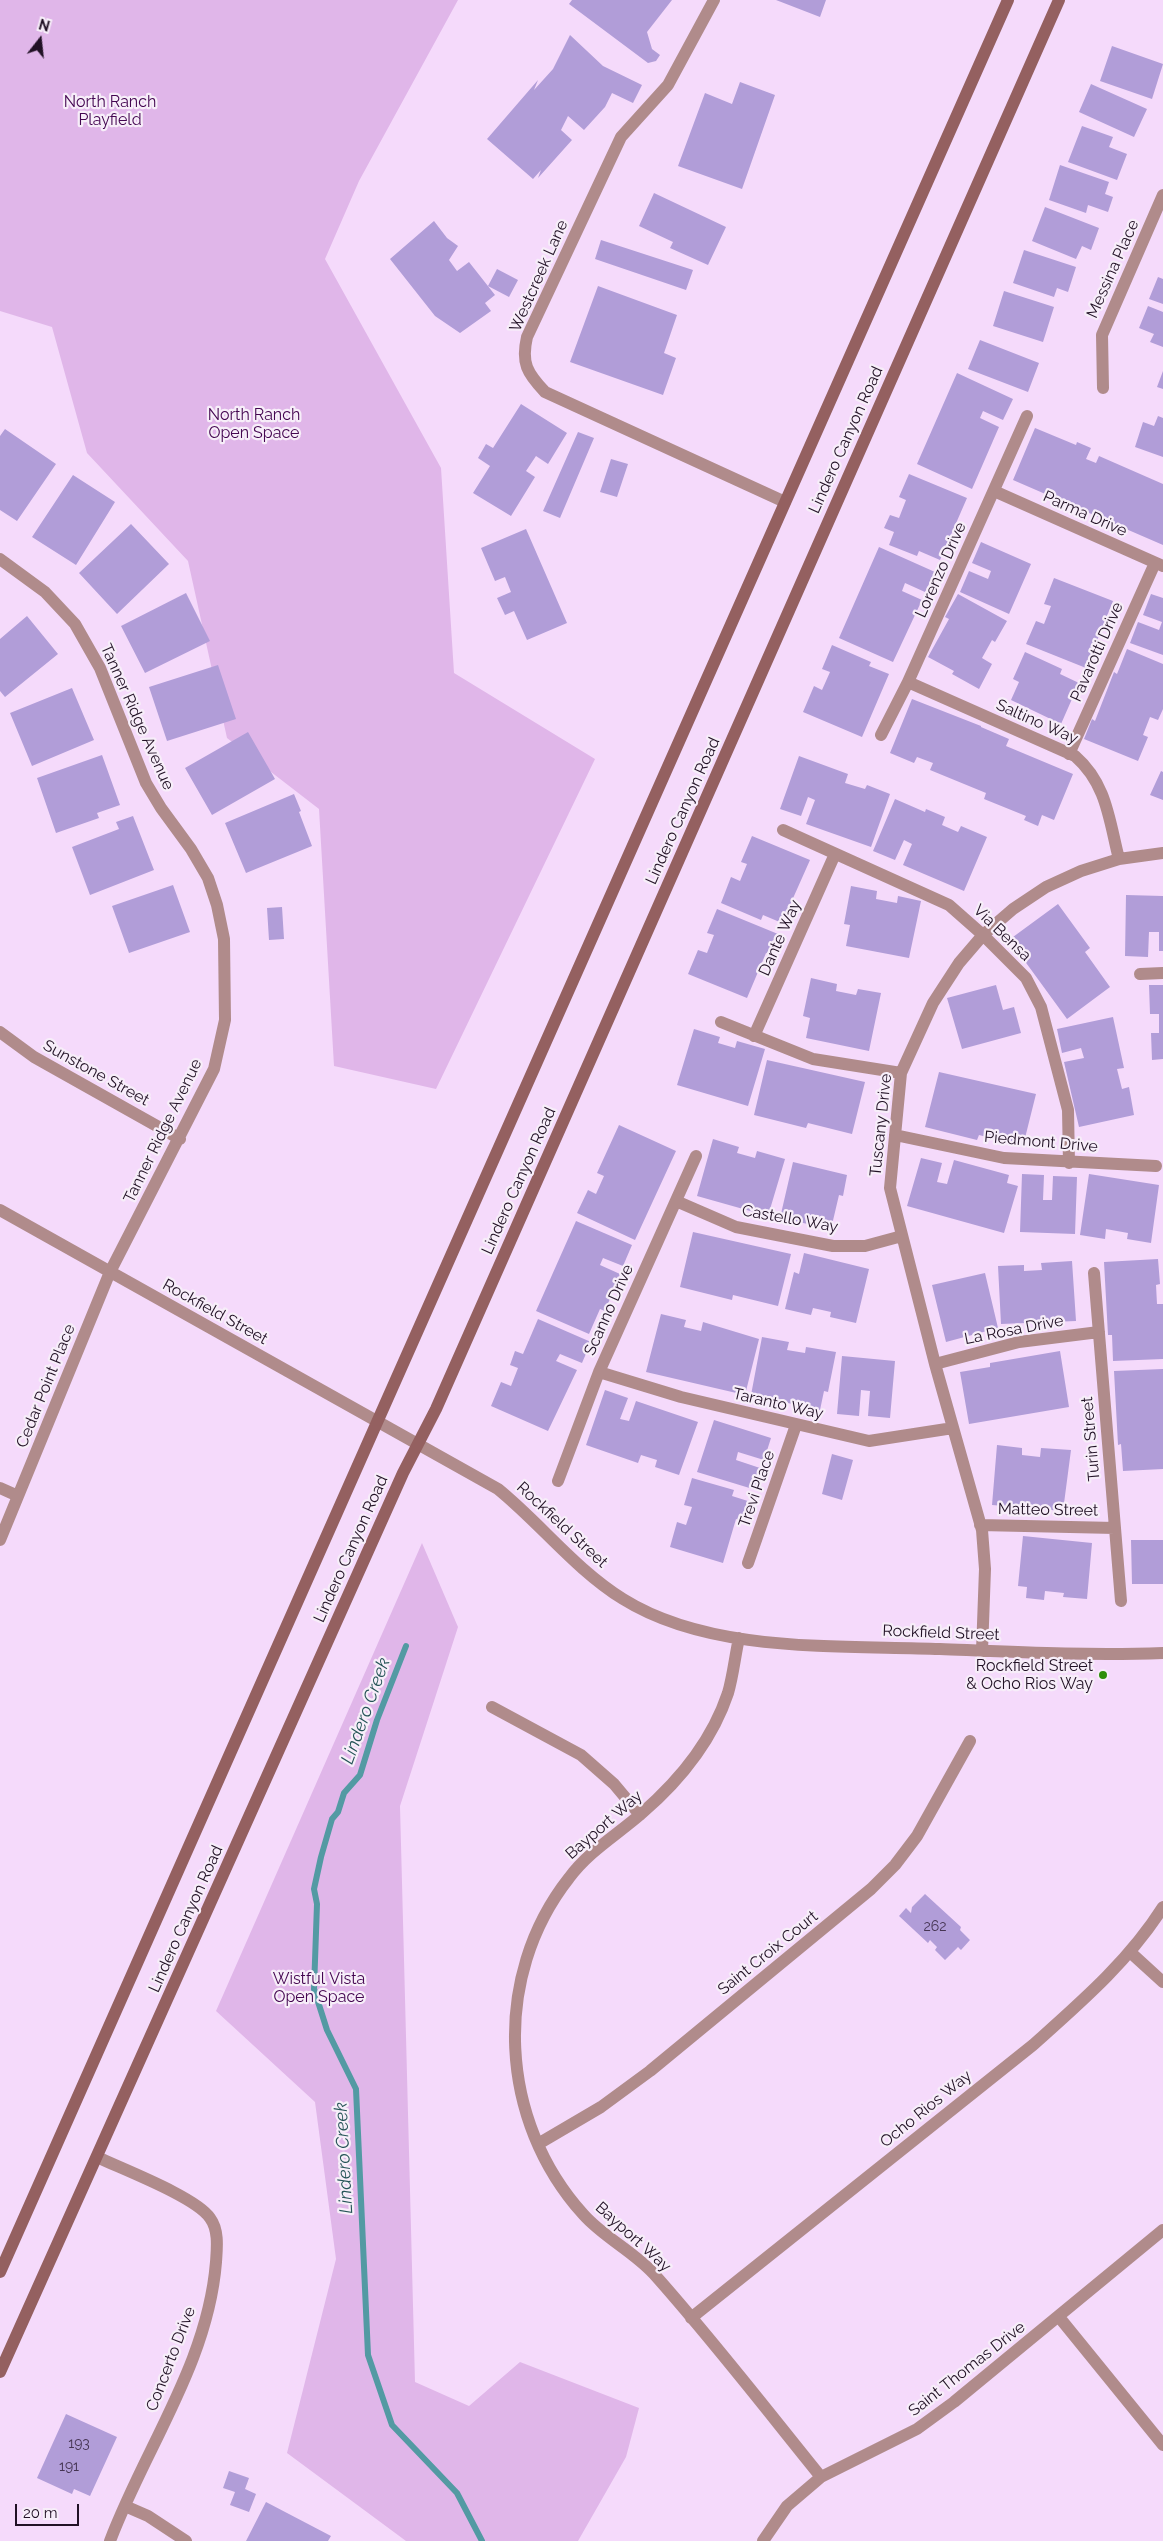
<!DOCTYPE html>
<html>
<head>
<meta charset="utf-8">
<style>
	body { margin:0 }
	#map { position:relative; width:1163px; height:2541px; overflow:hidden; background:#f5dafb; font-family:Raleway,sans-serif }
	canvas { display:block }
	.north { position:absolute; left:15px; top:15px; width:50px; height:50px; -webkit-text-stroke:4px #f7eef9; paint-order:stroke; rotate:16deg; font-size:14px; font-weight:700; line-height:20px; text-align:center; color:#211125 }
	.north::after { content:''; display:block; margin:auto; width:18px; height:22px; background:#211125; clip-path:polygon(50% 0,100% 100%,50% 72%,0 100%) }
	.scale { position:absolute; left:15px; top:2504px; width:64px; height:22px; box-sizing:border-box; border:2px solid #211125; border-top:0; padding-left:6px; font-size:15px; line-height:18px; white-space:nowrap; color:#211125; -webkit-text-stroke:4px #f7eef9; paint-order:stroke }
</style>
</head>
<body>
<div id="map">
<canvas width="1163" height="2541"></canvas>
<div class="north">N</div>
<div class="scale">20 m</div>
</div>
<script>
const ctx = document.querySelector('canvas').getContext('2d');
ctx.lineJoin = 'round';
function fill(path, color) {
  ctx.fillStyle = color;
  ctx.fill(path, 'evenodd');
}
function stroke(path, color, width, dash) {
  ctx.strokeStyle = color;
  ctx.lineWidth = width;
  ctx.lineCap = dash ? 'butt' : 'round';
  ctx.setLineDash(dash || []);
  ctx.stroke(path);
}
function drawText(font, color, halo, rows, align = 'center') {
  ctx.font = font + ' Raleway,sans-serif';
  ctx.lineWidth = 4.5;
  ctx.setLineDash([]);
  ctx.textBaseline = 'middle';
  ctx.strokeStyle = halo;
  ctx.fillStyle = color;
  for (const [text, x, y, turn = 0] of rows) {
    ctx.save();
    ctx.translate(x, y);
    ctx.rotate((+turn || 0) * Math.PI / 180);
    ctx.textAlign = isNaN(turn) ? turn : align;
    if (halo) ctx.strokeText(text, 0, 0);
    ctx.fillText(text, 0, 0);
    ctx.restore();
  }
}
const green = new Path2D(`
	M0,0H458L359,181L325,259L441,468L454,673L595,759L436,1089L334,1066L319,809L227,738L188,561L87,453L52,327L0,311Z
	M422,1543L458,1627L400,1806L415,2382L469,2406L520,2362L639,2408L626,2457L578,2541H406L287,2453L336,2259L315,2102L216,2011Z`);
const stream = new Path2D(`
	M406,1646L377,1720L360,1775L344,1793L338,1812L332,1819L321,1857L314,1889L317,1904L314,1989L327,2030L356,2089L368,2355L392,2425L457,2493L482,2541`);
const building = new Path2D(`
	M572,0H672L647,32L652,49L660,55L656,61L648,63L569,4Z
	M776,0H826L820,17Z
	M570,35L603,66L642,85L633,103L612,93L605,107L584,130L568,116L561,130L572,140L538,178L541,170L533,179L487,139L538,80L534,90L553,69Z
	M1112,46L1163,64L1152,99L1100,81Z
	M740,82L775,95L742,189L678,166L705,93L732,104Z
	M1091,84L1147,109L1134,137L1079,112Z
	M1082,126L1113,137L1109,147L1127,154L1117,180L1068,162Z
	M1060,165L1109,182L1105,194L1113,197L1108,212L1088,205L1086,213L1049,200Z
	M654,193L726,227L708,265L670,248L673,242L639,226Z
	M1045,207L1099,228L1091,250L1082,246L1076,259L1032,241Z
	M434,221L447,238L458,246L449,260L457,271L469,262L495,295L485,303L491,311L460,333L435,316L390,259Z
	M601,240L693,270L686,290L595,259Z
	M1024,250L1076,267L1068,292L1057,288L1054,297L1013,283Z
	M497,269L518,280L509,297L488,286Z
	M1158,277L1163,279V304L1149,299Z
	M598,286L677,315L664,353L676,358L663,395L570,362Z
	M1004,291L1054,307L1043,342L993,326Z
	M1148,306L1163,312V347L1150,342L1154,334L1139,328Z
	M980,340L1039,363L1028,392L968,369Z
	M1163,371V389L1157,387Z
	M957,373L1013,399L1003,420L983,411L980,418L999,427L972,489L917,464Z
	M521,404L567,433L548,464L536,456L526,471L535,477L511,516L473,493L490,466L478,458L486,444L493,448Z
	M1158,416L1163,418V457L1135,447L1143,422L1154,426Z
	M1035,428L1076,445L1077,442L1091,448L1086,459L1096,463L1099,456L1163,484V545L1013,480Z
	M5,429L56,464L17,521L0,510V436Z
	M578,432L594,438L560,518L543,511Z
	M611,459L628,464L617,497L600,492Z
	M909,474L967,498L940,560L919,551L917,556L889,545L894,532L884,528L890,515L899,518L906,500L899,497Z
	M73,475L115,502L76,565L32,537Z
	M131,524L169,564L117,614L79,573Z
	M526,529L567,623L527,640L514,611L505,615L497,598L511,592L505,577L495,581L481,548Z
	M981,542L1031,564L1009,614L960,592L969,571L988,579L991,571L972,563Z
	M879,547L935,572L925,592L905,583L902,591L922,600L893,662L839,638Z
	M1054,578L1113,601L1086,668L1026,644L1036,621L1044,624L1051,606L1044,604Z
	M186,593L210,641L145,673L121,626Z
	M958,594L1007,621L995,642L992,640L982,658L992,664L979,689L952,674L954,671L928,657L949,619L945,617Z
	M1151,594L1163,598V655L1130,643L1138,622L1159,630L1162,622L1143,615Z
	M27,616L58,654L5,697L0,691V639Z
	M832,645L871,662L869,666L889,674L862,737L803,712L814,686L822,690L830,672L822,669Z
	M1127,649L1163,664V709L1158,720L1150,717L1143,735L1148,737L1138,761L1084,739L1092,719L1095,721L1114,672L1117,674Z
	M1025,652L1062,669L1060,674L1079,683L1061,724L1011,700L1019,682L1013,679Z
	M218,665L236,719L167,741L149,687Z
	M72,688L94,740L32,766L10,713Z
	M912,699L981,726V727L1009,739L1006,746L1073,774L1054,820L1042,815L1038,826L1024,820L1026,816L984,799L986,793L930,770L933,763L917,757L914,763L890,753Z
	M248,732L275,779L212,815L185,768Z
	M102,755L120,805L97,813L99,818L56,833L37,778Z
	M799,756L848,774L845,783L865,789L867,785L890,794L871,847L806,824L815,800L808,797L801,816L780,809Z
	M1161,771L1163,772V800L1150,795Z
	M294,794L301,811L299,812L312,846L246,873L225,823Z
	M895,799L925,812L926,809L945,817L942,825L958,832L961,826L987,837L964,891L903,865L912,844L904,840L895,860L873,851Z
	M133,816L154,870L90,895L72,847L119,829L116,822Z
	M752,836L810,860L782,923L763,915L761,920L721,903L731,877L740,881L747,864L741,862Z
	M173,885L190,932L129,953L112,906Z
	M851,886L877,891L876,899L897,903L898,896L921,901L909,958L846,946L850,925L844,924Z
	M1126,895L1163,896V951H1159V932H1149L1148,957L1125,956Z
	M1058,904L1090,948L1085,952L1110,987L1067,1019L1024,960L1028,957L1013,937Z
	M282,907L284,939L269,940L267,908Z
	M717,909L778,934L770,954L766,953L747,998L688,974L698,950L707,953L714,935L707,933Z
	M811,978L837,984L836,991L856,995L858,989L881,993L869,1051L806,1038L810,1018L803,1016Z
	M996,985L1003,1010L1014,1007L1021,1033L962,1049L947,998Z
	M1149,985H1163V1059L1152,1060L1151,1033H1159V1014H1150Z
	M1113,1017L1124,1068L1117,1069L1122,1089L1129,1087L1134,1115L1079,1127L1064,1062L1084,1058L1081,1048L1062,1053L1057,1029Z
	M694,1029L720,1037L718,1043L735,1048L737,1041L765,1049L748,1106L677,1085Z
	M767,1060L865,1082L852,1134L808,1123L806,1128L754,1115Z
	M939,1072L1036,1094L1023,1146L979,1135L977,1140L925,1127Z
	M619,1125L676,1151L635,1240L577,1213L588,1190L596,1194L604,1176L597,1173Z
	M713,1139L739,1147L737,1153L755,1158L757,1151L785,1159L768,1216L697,1196Z
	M921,1158L942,1163L937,1182L947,1184L954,1160L1009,1175L1007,1183L1018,1186L1004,1233L907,1206Z
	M793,1162L847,1175L843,1196L839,1195L831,1229L780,1218Z
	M1022,1174L1044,1175L1043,1200H1052L1053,1176L1077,1177L1075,1234L1020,1232Z
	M1089,1174L1159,1185L1151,1243L1127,1239L1128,1233L1106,1229L1105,1239L1080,1235Z
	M576,1221L632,1245L623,1266L603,1258L600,1265L620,1274L605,1311L600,1309L589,1334L536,1311Z
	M693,1232L791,1254L778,1306L733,1295L732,1300L680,1287Z
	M804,1253L869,1269L856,1323L830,1317L831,1312L813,1308L811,1315L785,1309L794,1272L799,1274Z
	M1158,1259L1160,1284L1156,1285L1157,1304H1163V1359L1113,1361L1112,1335H1108L1104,1262Z
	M1072,1261L1076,1321L1001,1324L998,1266L1024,1265V1271L1042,1270L1041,1263Z
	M985,1273L998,1328L946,1342L932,1285Z
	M661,1314L686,1320L684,1327L701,1331L703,1322L759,1339L745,1395L646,1372Z
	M538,1319L591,1342L582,1363L560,1354L556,1361L577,1370L548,1431L491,1406L501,1382L511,1386L518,1368L510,1365L515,1351L523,1354Z
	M762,1337L789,1342L787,1350L805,1353L806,1347L836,1352L828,1392L824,1391L820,1410L751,1395Z
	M1060,1351L1069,1407L969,1424L960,1372L990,1367V1363Z
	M842,1356L895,1361L890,1418L868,1416L870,1391L861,1390L859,1416L837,1414Z
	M1163,1369V1469L1123,1471L1121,1444L1118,1445L1114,1371Z
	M605,1390L628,1398L620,1419L629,1421L636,1401L698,1422L679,1475L655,1467L657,1460L641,1455L638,1463L586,1445Z
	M714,1420L771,1438L764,1460L738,1452L736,1460L763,1469L756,1490L697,1472Z
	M997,1445L1022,1448V1455L1040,1457L1041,1448L1071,1450L1063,1511L992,1505Z
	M832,1454L853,1460L842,1500L822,1494Z
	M692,1478L734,1490L732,1496L751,1502L745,1522L736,1519L723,1563L670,1547L677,1522L686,1525L692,1507L684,1505Z
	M1023,1536L1092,1543L1087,1599L1063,1597L1064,1593L1045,1591L1044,1600L1026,1598L1027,1587L1018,1586Z
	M1131,1540H1163V1584H1132Z
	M925,1894L961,1927L960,1930L970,1940L961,1950L958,1947L945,1960L935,1950L937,1947L930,1940L928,1943L899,1916L906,1908L911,1913L912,1907Z
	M66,2414L117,2437L90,2496L74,2489L72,2494L37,2478Z
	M229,2471L249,2478L245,2489L256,2494L249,2512L230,2505L235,2492L223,2488Z
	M266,2502L331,2536L328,2541H246Z`);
const minor = new Path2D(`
	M714,0L668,85L621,137L527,337C521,363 527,373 545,392L785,502
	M1103,388L1102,335L1163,195
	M994,491L1163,566
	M0,559L45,592L75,624L100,668L146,783L161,808L191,849L208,878L217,905L224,939L225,1020L214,1069L110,1272L0,1540
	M908,682L1075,756C1107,784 1109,820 1119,859
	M881,735L908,682L1027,416
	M1069,754L1155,563
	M783,830L949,905L983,935L1026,978L1041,1007L1068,1110L1069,1163
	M1140,974L1163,973
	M721,1022L813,1059L901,1073
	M0,1032L34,1057L180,1139
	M754,1036L835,854
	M895,1135L1004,1158L1156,1166
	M676,1201L736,1227L833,1246H865L902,1236
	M0,1210L498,1489C541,1524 575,1569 623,1599C711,1654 840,1645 940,1649C1014,1652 1089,1656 1163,1653
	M1094,1273L1121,1601
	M935,1364L1019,1342L1099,1332
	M599,1372L681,1397L869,1441L953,1428
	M558,1481L599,1372L696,1156
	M0,1488L18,1496
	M980,1525L1115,1528
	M748,1563L796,1425
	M739,1638C735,1656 733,1676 728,1693C712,1741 679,1781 642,1813C617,1835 589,1851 569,1878C491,1977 499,2121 583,2214C603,2237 633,2251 654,2274C712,2339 766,2409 821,2477
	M982,1651L985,1569L982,1530L935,1364L890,1188L901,1073L933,1003L959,963L983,935L1013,909L1046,887L1081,871L1119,859L1163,853
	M492,1707L581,1755L614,1784L640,1815
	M1130,1952L1163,1982
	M538,2144L601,2107L650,2071L871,1889L895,1865L917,1836L970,1741
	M97,2157C122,2169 196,2197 210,2218C219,2230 217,2248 216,2262C208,2363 145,2448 110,2541
	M1059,2317L1163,2445
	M691,2318L1033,2045C1080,2003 1129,1961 1163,1907
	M125,2506L148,2516L186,2541
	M763,2541L787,2506L821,2477L917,2429L954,2402L1163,2230`);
const secondary = new Path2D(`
	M0,2272L1008,0
	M0,2372L403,1473L436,1409L1059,0`);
const markers = [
	[1103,1675,5,"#2e8f09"]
];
const numberNames = [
	["262",935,1927],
	["193",79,2444],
	["191",69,2467]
];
const parkNames = [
	["North Ranch",110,102],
	["Playfield",110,120],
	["North Ranch",254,415],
	["Open Space",254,433],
	["Wistful Vista",319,1979],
	["Open Space",319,1997]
];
const streetNames = [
	["Messina Place",1113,269,-66],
	["Westcreek Lane",539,276,-66],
	["Lindero Canyon Road",846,440,-66],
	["Parma Drive",1085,514,24],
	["Lorenzo Drive",941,570,-66],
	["Pavarotti Drive",1097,652,-66],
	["Tanner Ridge Avenue",137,717,66],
	["Saltino Way",1037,722,24],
	["Lindero Canyon Road",683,811,-66],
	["Via Bensa",1002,933,44],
	["Dante Way",780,938,-66],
	["Sunstone Street",96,1073,29],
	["Tuscany Drive",881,1125,-84],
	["Tanner Ridge Avenue",163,1131,-64],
	["Piedmont Drive",1041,1142,5],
	["Lindero Canyon Road",519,1181,-66],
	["Castello Way",790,1219,10],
	["Scanno Drive",609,1310,-66],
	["Rockfield Street",215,1312,29],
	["La Rosa Drive",1014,1330,-11],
	["Cedar Point Place",46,1386,-68],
	["Taranto Way",778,1404,13],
	["Turin Street",1091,1439,-95],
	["Trevi Place",757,1489,-71],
	["Matteo Street",1048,1510,1],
	["Rockfield Street",562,1525,43],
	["Lindero Canyon Road",351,1549,-66],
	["Rockfield Street",941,1633,2],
	["Bayport Way",604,1825,-41],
	["Lindero Canyon Road",186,1919,-66],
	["Saint Croix Court",768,1953,-39],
	["Ocho Rios Way",926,2109,-39],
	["Bayport Way",633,2237,42],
	["Concerto Drive",171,2359,-69],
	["Saint Thomas Drive",967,2369,-38]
];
const poiNames = [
	["Rockfield Street",1093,1666],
	["& Ocho Rios Way",1093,1684]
];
const waterNames = [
	["Lindero Creek",366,1711,-70],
	["Lindero Creek",344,2158,-93]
];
fill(green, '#e0b6e9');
stroke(stream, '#539aa3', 6);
fill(building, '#b19dd8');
stroke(minor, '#b08b8b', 12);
stroke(secondary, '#946060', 12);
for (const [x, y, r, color] of markers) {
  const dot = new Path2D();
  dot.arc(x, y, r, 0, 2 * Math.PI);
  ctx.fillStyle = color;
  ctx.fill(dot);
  stroke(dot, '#f7eef9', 2);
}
drawText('14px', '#453452', null, numberNames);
drawText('16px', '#430550', '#f7eef9', parkNames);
drawText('16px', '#211125', '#f7eef9', streetNames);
drawText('16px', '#211125', '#f7eef9', poiNames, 'right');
drawText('italic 18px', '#255457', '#f7eef9', waterNames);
</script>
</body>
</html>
